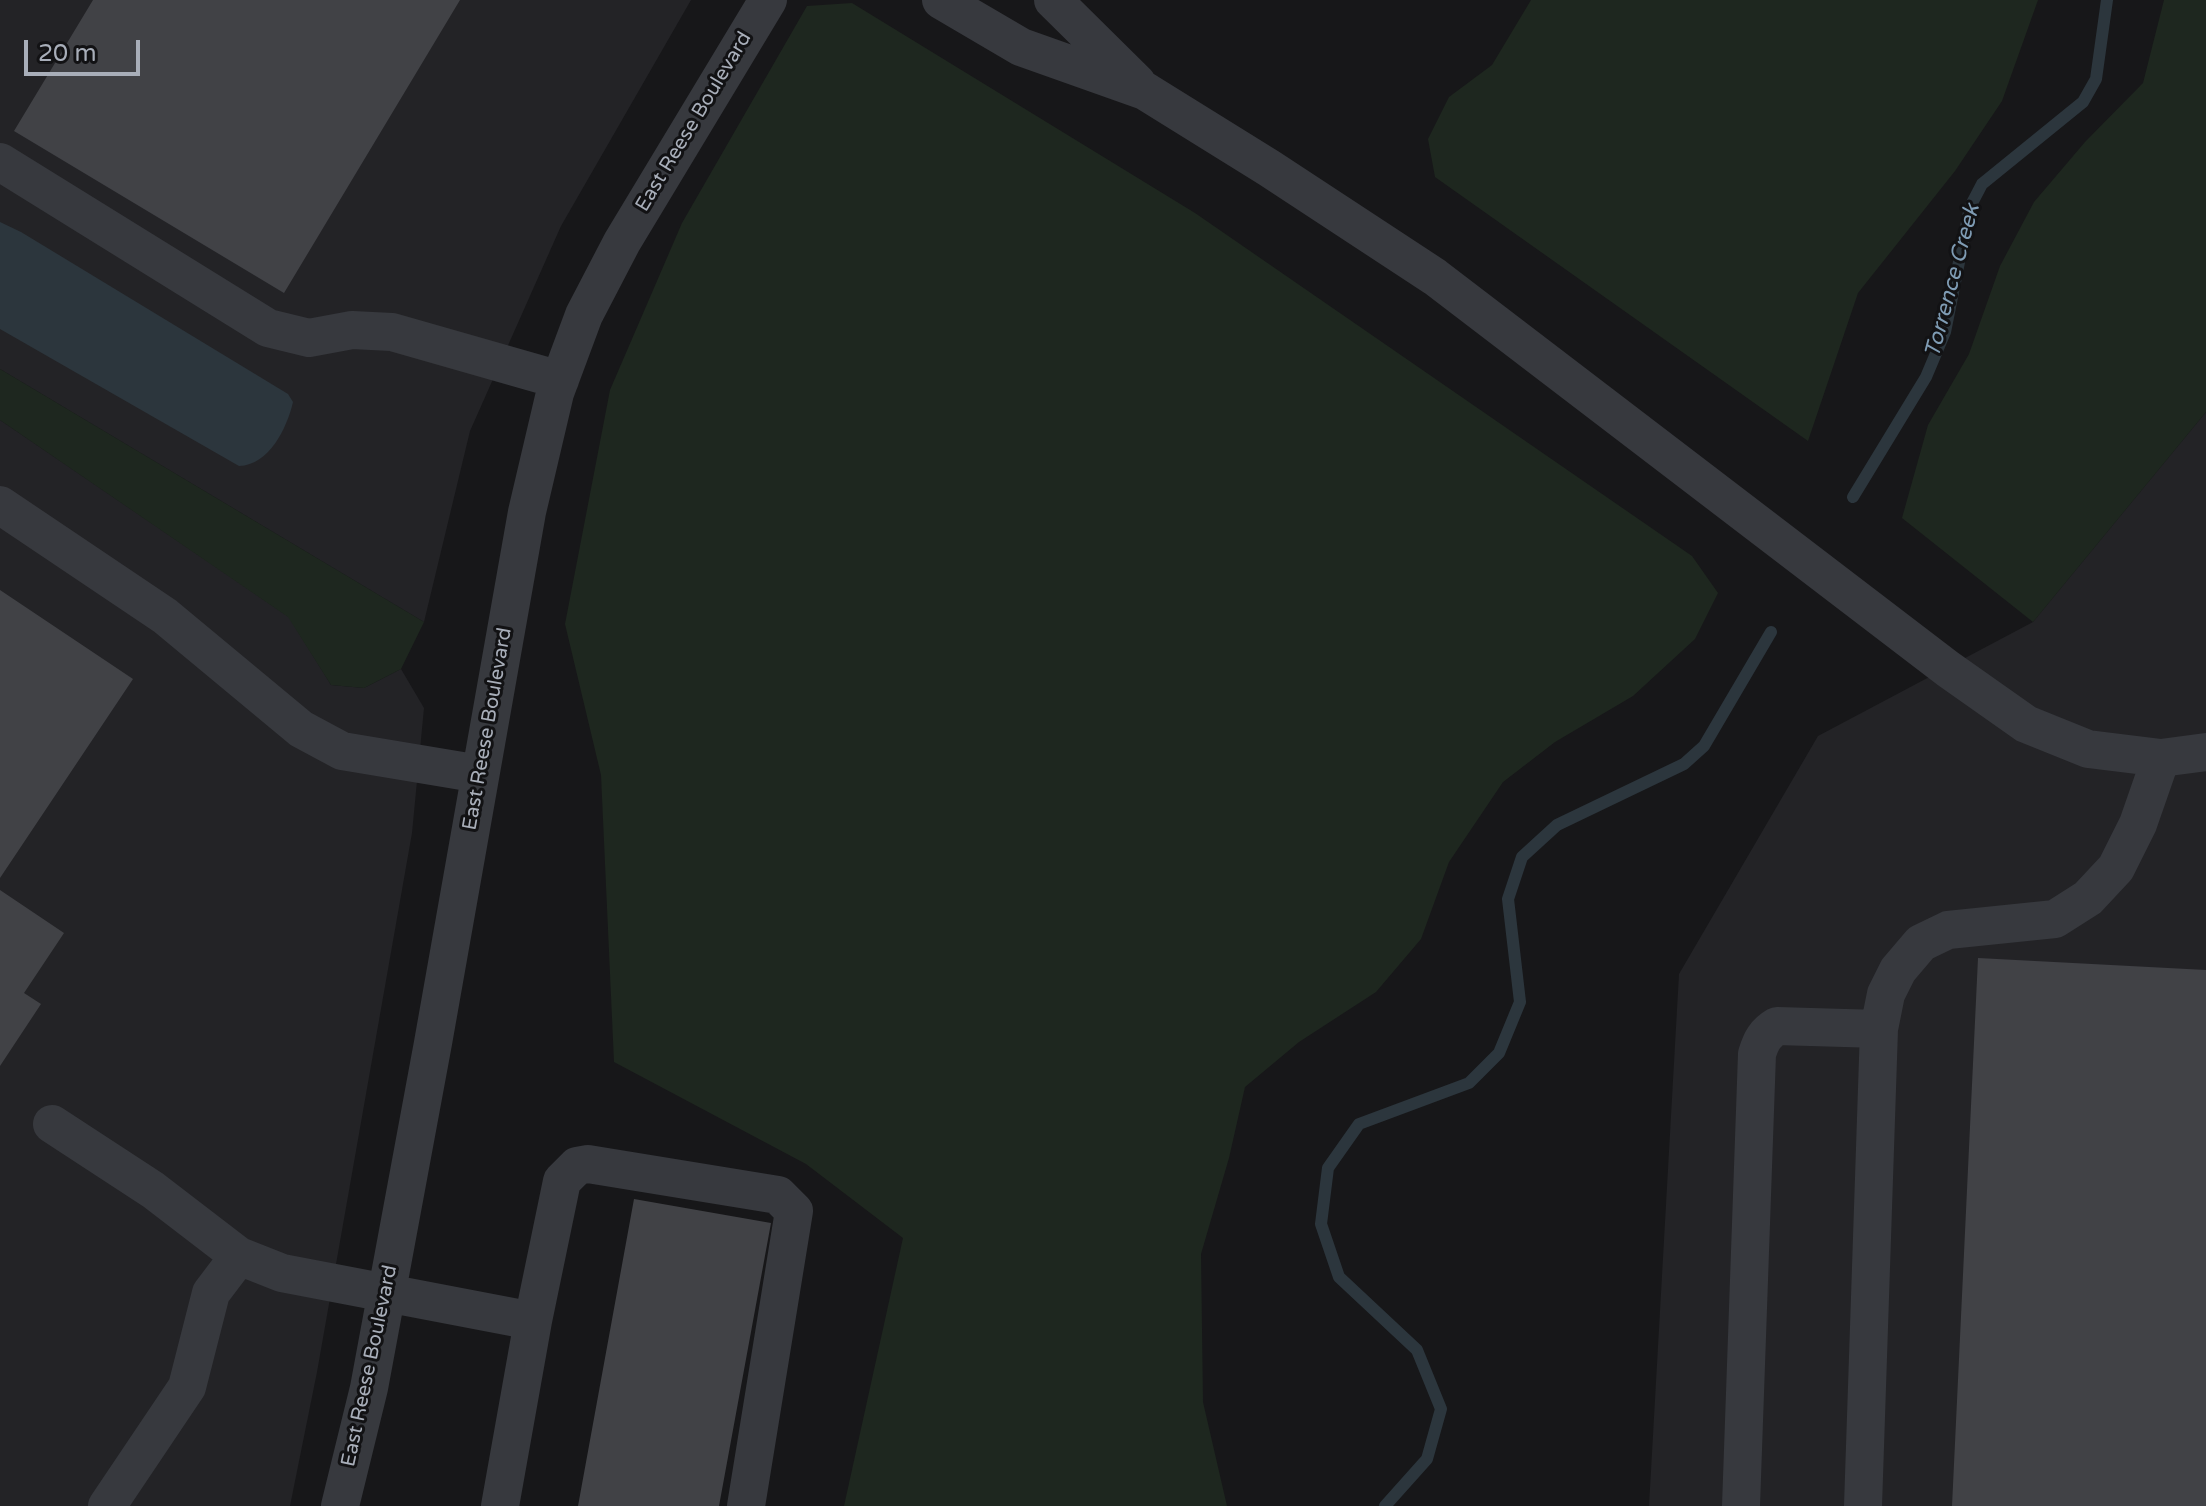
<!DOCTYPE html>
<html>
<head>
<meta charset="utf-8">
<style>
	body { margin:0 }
	#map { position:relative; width:2206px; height:1506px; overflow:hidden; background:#171719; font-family:"Varela Round",sans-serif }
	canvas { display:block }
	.scale { position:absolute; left:24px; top:40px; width:116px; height:36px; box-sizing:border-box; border:4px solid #a8aeb9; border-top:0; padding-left:10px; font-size:24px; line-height:28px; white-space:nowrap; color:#a8aeb9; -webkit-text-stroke:6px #121214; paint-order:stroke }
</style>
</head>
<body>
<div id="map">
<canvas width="2206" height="1506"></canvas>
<div class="scale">20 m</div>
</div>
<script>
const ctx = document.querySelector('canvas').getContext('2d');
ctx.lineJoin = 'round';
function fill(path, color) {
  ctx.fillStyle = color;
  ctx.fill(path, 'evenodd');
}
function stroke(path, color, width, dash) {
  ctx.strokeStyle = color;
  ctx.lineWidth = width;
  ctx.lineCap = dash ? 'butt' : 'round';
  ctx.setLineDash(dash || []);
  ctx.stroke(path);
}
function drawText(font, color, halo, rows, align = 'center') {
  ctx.font = font + ' "Varela Round",sans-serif';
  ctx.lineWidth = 6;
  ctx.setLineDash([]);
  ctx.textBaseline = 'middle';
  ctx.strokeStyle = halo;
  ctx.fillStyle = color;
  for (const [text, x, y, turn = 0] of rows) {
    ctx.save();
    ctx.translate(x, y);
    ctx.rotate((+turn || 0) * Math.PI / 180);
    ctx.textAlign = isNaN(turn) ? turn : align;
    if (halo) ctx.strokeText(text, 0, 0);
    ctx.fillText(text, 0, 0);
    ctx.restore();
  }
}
const built = new Path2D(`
	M0,0H691L561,226L470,431L424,622L0,369Z
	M2206,412V1506H1649L1679,974L1818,736L2033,622Z
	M0,420L289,617L331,685L364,688L401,669L424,708L412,833L317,1372L290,1506H0Z`);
const green = new Path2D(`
	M1531,0H2038L2002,101L1955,171L1858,293L1808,441L1435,177L1428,139L1449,97L1492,65Z
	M2164,0H2206V412L2033,622L1902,518L1928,425L1969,354L2000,266L2034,202L2085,142L2143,83Z
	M852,3L1195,213L1692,556L1718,593L1695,639L1633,696L1555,742L1503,782L1449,862L1421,939L1376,992L1299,1042L1245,1087L1229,1158L1201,1254L1203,1402L1227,1506H844L903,1238L806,1164L614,1062L601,775L565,624L610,390L682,223L807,6Z
	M0,369L424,622L401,669L364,688L331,685L288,617L0,420Z`);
const water = new Path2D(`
	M0,222L21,232L288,394L293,402C287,428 269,465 239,466L0,329Z`);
const stream = new Path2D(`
	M1853,497L1926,377L1945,332L1970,207L1982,184L2083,102L2096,79L2107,0
	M1385,1506L1427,1459L1441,1409L1417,1350L1339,1277L1321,1224L1328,1168L1359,1124L1469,1083L1499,1053L1520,1002L1508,899L1522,857L1557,825L1684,764L1704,746L1771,632`);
const building = new Path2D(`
	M93,0H460L284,293L14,131Z
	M0,590L133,679L0,878Z
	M0,890L64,933L24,993L41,1004L0,1066Z
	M1978,958L2206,970V1506H1952Z
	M634,1199L771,1223L719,1506H578Z`);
const minor = new Path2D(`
	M941,0L1021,47L1145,91L1269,168L1435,277L1948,669L2026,724L2088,749L2161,758L2206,752
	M1053,0L1137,83
	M0,162L268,328L309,338L352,330L392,332L560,380
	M0,505L165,616L301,729L342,751L480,774
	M52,1124L153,1190L239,1256L282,1273L533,1321
	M107,1506L187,1387L211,1293L239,1256
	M340,1506L369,1388L433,1043L527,512L555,393L584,315L622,242L768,0
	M500,1506L533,1321L562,1181L577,1166L588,1164L778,1195L794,1211L746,1506
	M1741,1506L1757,1054C1761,1041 1765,1033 1777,1026L1879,1029L1886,994L1898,970L1921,943L1948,930L2055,919L2088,898L2116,868L2138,824L2161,758
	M1863,1506L1879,1029`);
const streetNames = [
	["East Reese Boulevard",694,122,-59],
	["East Reese Boulevard",488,729,-80],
	["East Reese Boulevard",370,1366,-78]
];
const waterNames = [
	["Torrence Creek",1953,281,-75]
];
fill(built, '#232326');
fill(green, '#1e271f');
fill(water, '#2c363d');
stroke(stream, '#2c363d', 12);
fill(building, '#414246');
stroke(minor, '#37393e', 38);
drawText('20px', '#a8aeb9', '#121214', streetNames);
drawText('italic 22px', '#7f9cb4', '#121214', waterNames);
</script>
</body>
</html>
